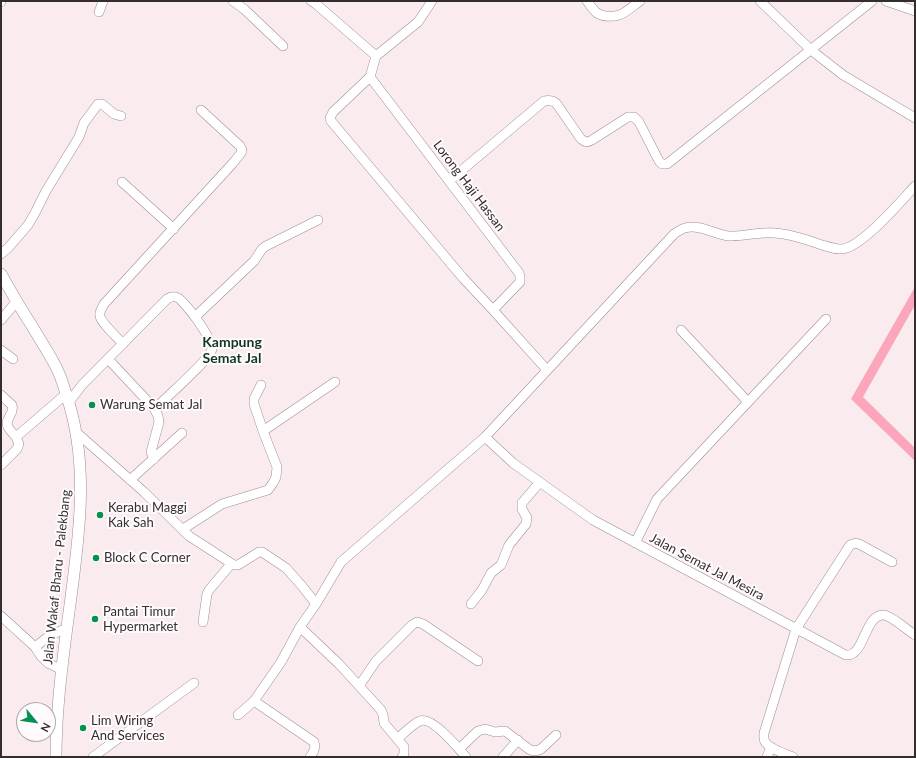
<!DOCTYPE html>
<html>
<head>
<meta charset="utf-8">
<style>
	body { margin:0 }
	#map { position:relative; width:916px; height:758px; overflow:hidden; background:#faebee; font-family:Lato,sans-serif }
	canvas { display:block }
	.frame { position:absolute; inset:0; border:2px solid #332d2e; pointer-events:none }
	.north { position:absolute; left:16px; top:702px; width:40px; height:40px; box-sizing:border-box; background:#fffbfc; border:1px solid #ada9aa; border-radius:50%; rotate:119deg; font-size:11px; font-weight:700; line-height:16px; text-align:center; color:#332d2e }
	.north::after { content:''; display:block; margin:auto; width:14px; height:18px; background:#059251; clip-path:polygon(50% 0,100% 100%,50% 72%,0 100%) }
</style>
</head>
<body>
<div id="map">
<canvas width="916" height="758"></canvas>
<div class="frame"></div>
<div class="north">N</div>
</div>
<script>
const ctx = document.querySelector('canvas').getContext('2d');
ctx.lineJoin = 'round';
function fill(path, color) {
  ctx.fillStyle = color;
  ctx.fill(path, 'evenodd');
}
function stroke(path, color, width, dash) {
  ctx.strokeStyle = color;
  ctx.lineWidth = width;
  ctx.lineCap = dash ? 'butt' : 'round';
  ctx.setLineDash(dash || []);
  ctx.stroke(path);
}
function drawText(font, color, halo, rows, align = 'center') {
  ctx.font = font + ' Lato,sans-serif';
  ctx.lineWidth = 4;
  ctx.setLineDash([]);
  ctx.textBaseline = 'middle';
  ctx.strokeStyle = halo;
  ctx.fillStyle = color;
  for (const [text, x, y, turn = 0] of rows) {
    ctx.save();
    ctx.translate(x, y);
    ctx.rotate((+turn || 0) * Math.PI / 180);
    ctx.textAlign = isNaN(turn) ? turn : align;
    if (halo) ctx.strokeText(text, 0, 0);
    ctx.fillText(text, 0, 0);
    ctx.restore();
  }
}
const water = new Path2D(`
	M915,287V305L863,397L915,448V461L851,399Z`);
const minor = new Path2D(`
	M233,1L244,9L283,46
	M311,1L316,4L376,56
	M432,1L418,22L376,56L370,77L333,112L330,118L331,121L463,278L493,310L547,370
	M587,1C590,5 593,10 597,13C603,17 613,17 619,15C626,13 634,5 640,1
	M760,1L811,50L843,75L915,118
	M886,1L915,11
	M1,2V1
	M99,12L103,1
	M370,77L519,273L520,276V282L493,310
	M449,181L544,101C549,100 552,100 556,103L581,139C585,142 587,143 592,140L628,117H634L639,122L659,161L662,164H667L872,1
	M122,182L174,229
	M1,254L8,248L28,225L35,213L46,191L79,137L84,123L98,104H102L114,114L121,116
	M195,317L254,261L262,249L266,246L318,220
	M1,320L17,301
	M681,330L748,402
	M123,344C118,338 101,323 100,316C99,312 102,308 104,304L233,163L241,153L242,150L240,146L201,110
	M1,350L13,359
	M108,359L154,408L158,416L159,422L151,452L154,459
	M1,395L12,405C15,415 4,418 8,427C10,431 14,434 16,437L66,394
	M69,402L82,385L167,299C170,297 172,296 176,297C184,299 214,341 212,349C210,359 170,394 161,403L154,408
	M263,431L335,382
	M76,432L144,492L189,536L234,565H238L259,552H262L286,568L302,586L316,604
	M485,437L513,463L593,520L840,652C842,653 843,654 846,655C865,657 864,614 884,615C892,616 908,631 915,635
	M1,465L17,449L19,444L16,437
	M130,480L182,433
	M183,529L222,504L268,490L273,483L276,477L277,467L263,431L254,404V399L261,385
	M635,543L657,499L826,319
	M471,604L482,590L491,573L501,565L509,545L526,524L527,518L522,509V503L540,482
	M1,616L35,647L41,656L48,663L62,670
	M203,622L207,594L209,590L231,564
	M300,627L339,664L381,710L383,715L384,723L404,747V754L402,757
	M35,647L49,636L67,628
	M359,686L376,661L412,625L417,622L423,624L478,661
	M254,701L314,742C316,748 314,752 310,757
	M238,715L254,701L281,662L300,627L316,604L341,562L485,437L674,234C677,232 681,229 685,228C700,224 714,234 729,236C743,237 760,231 775,233C790,234 805,239 819,244C826,246 833,249 840,249C859,251 902,200 915,186
	M397,739C403,734 414,723 420,721C432,716 459,749 466,757
	M459,749L478,731L485,729L495,732L505,731L530,750L536,751L541,749L556,735
	M93,757L194,683
	M503,757L518,740
	M767,757L771,747
	M793,757C786,754 770,749 766,743C763,740 764,736 764,733L796,629L850,545L856,543L859,544L892,562`);
const major = new Path2D(`
	M1,274C11,292 21,309 32,326C39,338 47,350 54,363C59,372 63,383 66,394C89,460 80,530 71,597C64,650 56,704 56,757`);
const markers = [
	[92,405,4,"#059251"],
	[100,515,4,"#059251"],
	[96,558,4,"#059251"],
	[95,619,4,"#059251"],
	[83,728,4,"#059251"]
];
const streetNames = [
	["Lorong Haji Hassan",469,186,53],
	["Jalan Semat Jal Mesira",707,567,28],
	["Jalan Wakaf Bharu - Palekbang",57,577,-84]
];
const poiNames = [
	["Warung Semat Jal",100,405],
	["Kerabu Maggi",108,508],
	["Kak Sah",108,523],
	["Block C Corner",104,558],
	["Pantai Timur",103,612],
	["Hypermarket",103,627],
	["Lim Wiring",91,721],
	["And Services",91,736]
];
const neighbourhoodNames = [
	["Kampung",232,342],
	["Semat Jal",232,358]
];
fill(water, '#fba6ba');
stroke(minor, '#9c8e91', 10);
stroke(major, '#9c8e91', 12);
stroke(minor, '#fff', 9);
stroke(major, '#fff', 11);
for (const [x, y, r, color] of markers) {
  const dot = new Path2D();
  dot.arc(x, y, r, 0, 2 * Math.PI);
  ctx.fillStyle = color;
  ctx.fill(dot);
  stroke(dot, '#fffbfc', 1.5);
}
drawText('13px', '#332d2e', '#fffbfc', streetNames);
drawText('13px', '#332d2e', '#fffbfc', poiNames, 'left');
drawText('bold 14px', '#113721', '#fffbfc', neighbourhoodNames);
</script>
</body>
</html>
